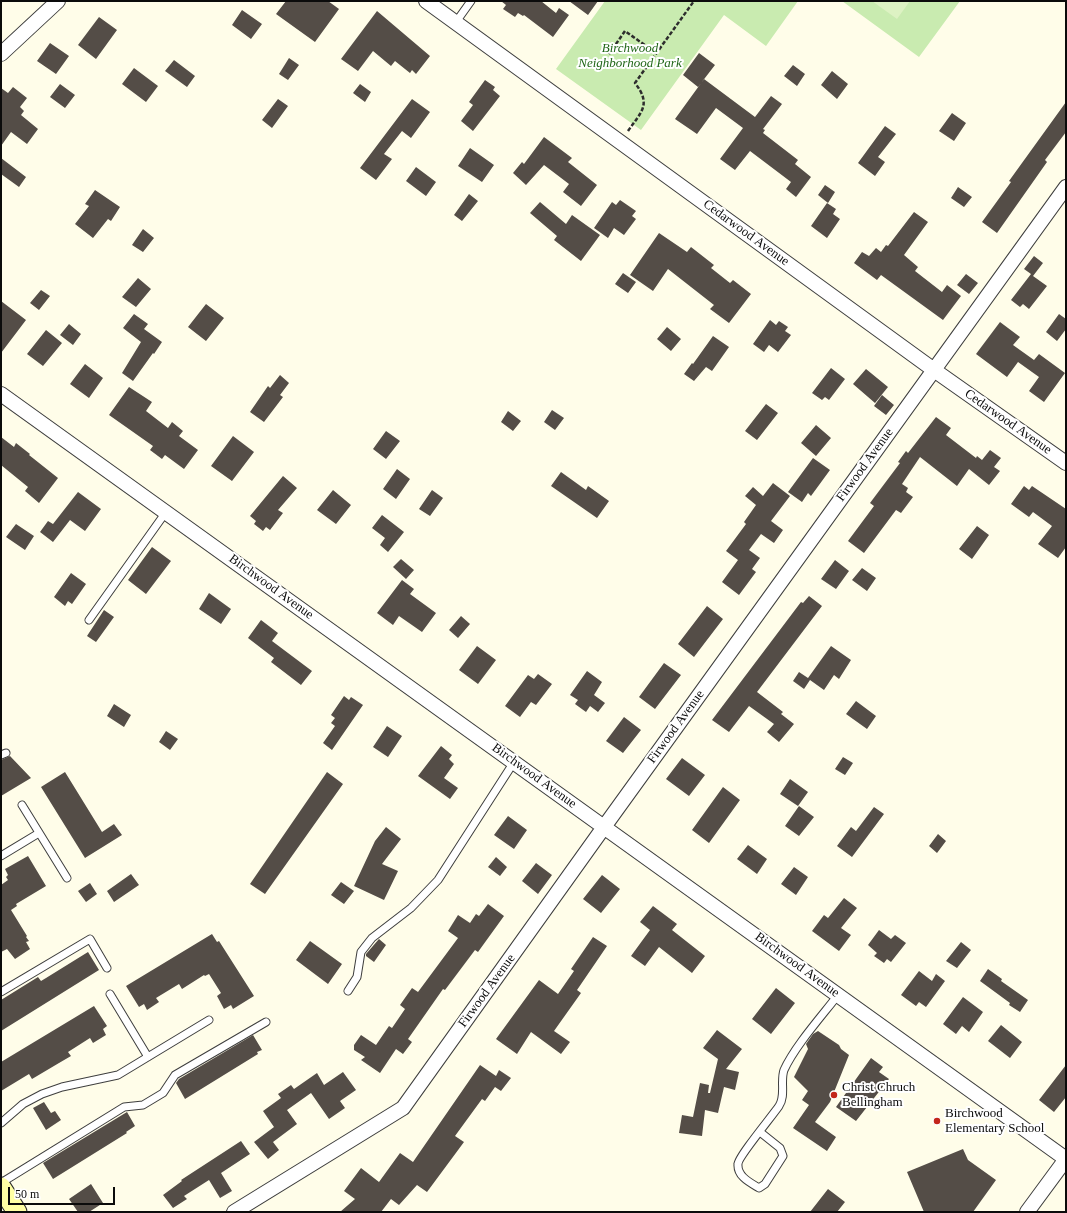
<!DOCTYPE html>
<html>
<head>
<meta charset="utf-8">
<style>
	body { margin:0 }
	#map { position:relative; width:1067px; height:1213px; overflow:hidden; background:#fffde9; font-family:Georgia,serif }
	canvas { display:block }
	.frame { position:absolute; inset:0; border:2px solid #0b0b0b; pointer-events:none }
	.scale { position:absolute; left:8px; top:1187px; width:107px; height:18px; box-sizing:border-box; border:2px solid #0b0b0b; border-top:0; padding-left:5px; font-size:12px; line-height:14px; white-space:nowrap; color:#0b0b0b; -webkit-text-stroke:3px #fff; paint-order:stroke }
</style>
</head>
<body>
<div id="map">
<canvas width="1067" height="1213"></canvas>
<div class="frame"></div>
<div class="scale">50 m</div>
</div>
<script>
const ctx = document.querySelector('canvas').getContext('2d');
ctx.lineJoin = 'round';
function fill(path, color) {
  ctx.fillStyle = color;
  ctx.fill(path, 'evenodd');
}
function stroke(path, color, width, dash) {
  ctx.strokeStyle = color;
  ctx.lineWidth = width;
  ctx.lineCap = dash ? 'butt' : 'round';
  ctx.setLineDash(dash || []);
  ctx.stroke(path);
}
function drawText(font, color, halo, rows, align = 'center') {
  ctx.font = font + ' Georgia,serif';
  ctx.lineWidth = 4;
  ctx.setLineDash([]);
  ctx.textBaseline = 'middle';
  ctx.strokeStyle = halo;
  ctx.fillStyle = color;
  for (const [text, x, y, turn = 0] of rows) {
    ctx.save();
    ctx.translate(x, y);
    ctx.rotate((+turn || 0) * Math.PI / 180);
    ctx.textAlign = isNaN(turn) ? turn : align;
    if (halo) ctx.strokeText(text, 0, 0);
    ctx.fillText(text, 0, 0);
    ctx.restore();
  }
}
const green = new Path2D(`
	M605,1H798L766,46L724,15L641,130L556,69Z
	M842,1H960L919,57Z`);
const pitch = new Path2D(`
	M872,1H910L897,19Z`);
const building = new Path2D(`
	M286,1H328L339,9L315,42L276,14Z
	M501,1H541L556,13L559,8L569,15L553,37L524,15L523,16L518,13L515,17L503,9L506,5Z
	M569,1H598L588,15Z
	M242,10L262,24L251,39L232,25Z
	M377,11L430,56L416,74L412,70L410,73L395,61L391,66L373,51L358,71L341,59Z
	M99,17L117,30L96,59L78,45Z
	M50,43L69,56L56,74L37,61Z
	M699,53L715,65L698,87L683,75Z
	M289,58L299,65L288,80L279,74Z
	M174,60L195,76L187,87L165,71Z
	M793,65L805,74L797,86L784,76Z
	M134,68L158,86L146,102L122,84Z
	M832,71L848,84L837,99L821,85Z
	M704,79L755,117L771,96L782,104L763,129L765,130L763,133L798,160L795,164L811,177L796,197L786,189L791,182L750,151L735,170L720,159L743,128L716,108L697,134L675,119Z
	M485,80L495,87L493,90L500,96L473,131L461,121L473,105L469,102Z
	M60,84L75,95L65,108L50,97Z
	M360,84L371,92L365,102L353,93Z
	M13,87L27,98L20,107L24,111L21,115L38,129L27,144L11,132L1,146V88L8,93Z
	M278,99L288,106L272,128L262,120Z
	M412,99L430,112L411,138L402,131L384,154L392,159L376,180L360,168Z
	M1066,102V132L1045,160L1047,162L997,233L982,222L1011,182L1009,181Z
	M952,113L966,123L954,141L939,131Z
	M885,126L896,134L878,157L885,162L875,176L858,163Z
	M544,137L572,158L568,162L597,185L581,206L563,192L569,184L544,165L526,185L513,173L522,162L524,164Z
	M470,148L494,165L482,182L458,166Z
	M1,158L26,177L19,187L1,174Z
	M416,167L436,182L426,196L406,181Z
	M825,185L835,192L828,203L818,195Z
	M958,187L972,197L964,207L951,198Z
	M95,190L120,207L111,221L108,219L93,238L75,224L89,206L85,204Z
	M469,194L478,201L462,221L454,215Z
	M620,200L636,211L632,216L636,219L624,235L614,228L608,238L594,228L612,202L616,205Z
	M540,202L566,224L572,215L600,235L581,261L554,240L557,236L530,213Z
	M827,203L836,209L833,214L840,219L827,238L811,226Z
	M914,212L928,222L904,255L918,267L915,271L942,292L947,285L961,296L943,320L881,275L877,280L854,263L862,252L869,256L876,248L881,252L886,245L888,246Z
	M143,229L154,238L143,252L132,245Z
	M659,233L687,252L691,247L714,265L711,268L730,283L733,280L751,294L729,323L710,309L714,305L668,269L653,291L630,275Z
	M1034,256L1043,263L1033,276L1047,286L1029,309L1023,304L1020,307L1011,300L1031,274L1024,269Z
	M623,273L636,282L628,293L615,284Z
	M966,274L978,283L969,294L957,285Z
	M138,278L151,289L136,307L122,297Z
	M41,290L50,296L39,310L30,303Z
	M1,301L26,320L1,353Z
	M206,304L224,318L206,341L188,327Z
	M134,314L148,324L144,329L162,342L154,354L153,353L133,381L122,373L141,342L123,328Z
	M1059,314L1066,319V329L1057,341L1046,332Z
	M770,320L776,325L779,321L788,327L785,331L791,335L778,352L769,345L764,352L753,344Z
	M1000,322L1020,337L1013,345L1034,360L1039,354L1065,373L1044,402L1029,391L1039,377L1018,362L1007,377L976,354Z
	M69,324L81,334L73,345L60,335Z
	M667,327L681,339L671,351L657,339Z
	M46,330L62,343L43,366L27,354Z
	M713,336L729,347L712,371L706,367L694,381L684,374L692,363L693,364Z
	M85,364L103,378L89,398L70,384Z
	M831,368L845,379L829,400L825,397L822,400L812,393Z
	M866,369L888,387L875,403L853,384Z
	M280,375L289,383L280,395L283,397L264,422L250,412L268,386L270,388Z
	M129,387L152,402L146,411L168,428L172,422L183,431L179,436L198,450L184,469L165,455L162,459L150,450L153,446L109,415Z
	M882,395L894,405L886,415L874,406Z
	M766,404L778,413L757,440L745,431Z
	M552,410L564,418L555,430L544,422Z
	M508,411L521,421L513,431L501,422Z
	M936,417L951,428L946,435L976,458L977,456L982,460L990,450L1001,458L994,467L1000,471L989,485L969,469L957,486L920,457L902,484L908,488L906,492L913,497L901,513L896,510L864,553L848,541L874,506L870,503L900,463L898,462L906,451L908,453Z
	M816,425L831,438L816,456L801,443Z
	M386,431L400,441L386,459L373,449Z
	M233,436L254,452L232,481L211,466Z
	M1,437L14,447L16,443L30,454L29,455L58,478L39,503L25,491L28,487L1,465Z
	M813,458L830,470L811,496L808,493L802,502L788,492Z
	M397,469L410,479L396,499L383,489Z
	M561,472L586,490L588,486L609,501L597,518L551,486Z
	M283,476L297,488L278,510L283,513L270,530L266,527L263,531L254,524L256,521L250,516Z
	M773,483L790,496L771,521L783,530L774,543L761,534L749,550L760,558L752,569L756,572L739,595L722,582L738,560L726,551L746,524L744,522L756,505L745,496L753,487L763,496Z
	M1024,486L1029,490L1032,486L1066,509V547L1058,558L1038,544L1052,526L1033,512L1029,517L1011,504Z
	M333,490L351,505L336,524L317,510Z
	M432,490L443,498L430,516L419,509Z
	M78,492L101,509L85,531L70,520L53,542L40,532L48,521L53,524Z
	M382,515L404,532L388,552L380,545L385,538L372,528Z
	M16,524L34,536L25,550L6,537Z
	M977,526L989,535L972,559L959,549Z
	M152,547L171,561L146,594L128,580Z
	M401,559L414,570L406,579L393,567Z
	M835,560L849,571L836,589L821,579Z
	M862,568L876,578L867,591L852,580Z
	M71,573L86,584L72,604L68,601L65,606L54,597Z
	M402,580L414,589L410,594L436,613L422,632L399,616L393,625L377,613Z
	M209,593L231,609L221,624L199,609Z
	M809,596L822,606L757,692L783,712L781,714L794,724L779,742L767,732L774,724L749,706L729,732L712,720L801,602L803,603Z
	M707,606L723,619L694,657L678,644Z
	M104,610L114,617L96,642L87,636Z
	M461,616L470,624L458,638L449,630Z
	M261,620L278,633L272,641L312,671L301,685L271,662L274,658L248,638Z
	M477,646L496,660L478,684L459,670Z
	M831,646L851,660L839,679L834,675L824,690L810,680L804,689L793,681L799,672L808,678Z
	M664,663L681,675L655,709L639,697Z
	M587,671L602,682L594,695L605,703L598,712L590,706L586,712L575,704L578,700L570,695Z
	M538,674L552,684L536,705L531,702L520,717L505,706L528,675L534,679Z
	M344,696L349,700L351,697L363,705L332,750L323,743L335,726L331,723L335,718L331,715Z
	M856,701L876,716L867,729L846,714Z
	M114,704L131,715L124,727L107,716Z
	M624,717L641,730L623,753L606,741Z
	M387,726L402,736L388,757L373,747Z
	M166,731L178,739L170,750L159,742Z
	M441,746L452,755L449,759L454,764L444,778L458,788L450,799L418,776Z
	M10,756L31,778L1,796V760Z
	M843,757L853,763L845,775L835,769Z
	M682,758L705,775L689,796L666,779Z
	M65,772L102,832L114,824L122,835L85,858L41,787Z
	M327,772L343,784L265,894L250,884Z
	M790,779L808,792L798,806L780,794Z
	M723,787L740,800L709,843L692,830Z
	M799,806L814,817L799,836L785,826Z
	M874,807L884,814L852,857L837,846L851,827L856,831Z
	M508,816L527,830L514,849L494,835Z
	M386,827L401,839L382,864L398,871L384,900L354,886L375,841Z
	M938,834L946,841L937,853L929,846Z
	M748,845L767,859L757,874L737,859Z
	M28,856L46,886L16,904L17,906L11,910L27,936L26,937L29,941L26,942L30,949L15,959L7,949L1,952V885L8,880L6,877L8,875L5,869Z
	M496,857L507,867L500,876L488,867Z
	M536,863L552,875L538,894L522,881Z
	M794,867L808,877L796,895L781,884Z
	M131,874L139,885L114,902L107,891Z
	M602,875L620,889L601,913L583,899Z
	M341,882L354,891L344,904L331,895Z
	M90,883L97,894L86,902L78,891Z
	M844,898L857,908L841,928L851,935L839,951L812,931L824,915L828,918Z
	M488,904L504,916L478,952L475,950L445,990L443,989L408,1039L412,1042L403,1054L396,1049L380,1073L361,1060L365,1057L354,1050V1045L361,1035L376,1045L389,1026L392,1028L405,1009L400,1005L412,988L418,992L458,938L448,931L458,915L470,923L476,914L479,916Z
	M653,906L677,924L672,930L705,956L692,973L659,947L645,966L631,956L650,930L640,922Z
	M879,930L891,939L895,935L906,943L891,962L887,959L884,963L874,956L877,953L868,945Z
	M212,934L217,942L219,941L254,996L233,1009L231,1005L224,1009L217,996L221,993L209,974L205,976L204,975L182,989L179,984L156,998L159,1002L147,1010L144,1004L139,1007L126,986Z
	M593,937L607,946L577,990L581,993L554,1031L570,1042L561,1054L531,1032L517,1054L496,1039L539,980L558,994L574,971L571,969Z
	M379,939L386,945L374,962L366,956V954Z
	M310,941L342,964L328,984L296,960Z
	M961,942L971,950L957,968L946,961Z
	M88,952L99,970L1,1031V1000L38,977L41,981L46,978Z
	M988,969L1002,979L1001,981L1028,1000L1020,1012L1009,1005L1010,1003L980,981Z
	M919,971L932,981L936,974L945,981L926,1007L919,1002L916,1006L901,995Z
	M776,988L795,1003L771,1034L752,1019Z
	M963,997L983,1012L969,1032L962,1026L956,1034L943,1024Z
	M94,1006L107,1026L103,1029L106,1035L93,1043L90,1038L68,1052L71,1056L59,1063L32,1079L29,1074L1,1091V1062Z
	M1001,1025L1022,1042L1010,1058L988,1041Z
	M717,1030L742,1049L726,1069L739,1072L735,1090L724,1087L718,1113L705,1110L702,1136L679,1133L682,1115L693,1117L700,1083L709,1085L708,1093H710L718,1059L703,1048Z
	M818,1031L839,1045L841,1049L849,1055L830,1102L815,1122L836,1137L827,1151L793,1128L809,1105L802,1100L808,1091L794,1077L808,1049L806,1044L813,1034Z
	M253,1035L262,1050L257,1052L258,1054L185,1099L176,1083L179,1079Z
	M871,1058L883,1067L879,1072L889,1079L856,1121L836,1107Z
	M480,1065L496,1076L499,1070L511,1078L501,1091L495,1087L485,1101L482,1099L455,1136L464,1142L427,1192L417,1185L399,1205L391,1199L381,1212H340L355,1199L344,1191L361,1168L379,1182L400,1153L413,1162Z
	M1066,1065V1097L1054,1112L1039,1100Z
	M343,1072L356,1090L340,1101L345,1108L329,1119L311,1093L287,1110L297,1124L273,1142L279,1150L268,1159L254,1142L274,1127L263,1111L281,1098L278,1094L291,1085L294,1089L317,1073L324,1085Z
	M44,1102L51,1113L55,1111L61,1120L46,1130L33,1108Z
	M127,1112L135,1126L126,1132L127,1133L53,1179L43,1163Z
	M241,1141L250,1154L221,1173L232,1191L220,1198L209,1180L184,1196L187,1199L173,1208L163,1195L182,1181L181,1180Z
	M963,1149L968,1160L996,1180L973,1212H924L907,1172Z
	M91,1184L103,1203L89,1212H78L69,1199Z
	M828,1189L845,1202L837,1212H810Z`);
const path = new Path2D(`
	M609,54L625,31L656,53
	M628,131C641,112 652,105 635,83L694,1`);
const lane = new Path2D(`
	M456,22L471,1
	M89,620L166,512
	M1,755L6,753
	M22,805L67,878
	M1,856L39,833
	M348,991L357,977L361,952L372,938L411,908L438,880L514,762
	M1,992L90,939L107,968
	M110,994L148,1057
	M1,1123L23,1104L42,1094L62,1087L118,1075L209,1020
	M760,1132L780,1148L783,1156L765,1184L759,1188C749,1182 737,1176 738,1164C738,1157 773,1115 779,1106C786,1096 780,1081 784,1070C795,1046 821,1017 838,995
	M1,1183L124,1107L143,1105L163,1093L175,1075L266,1022`);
const street = new Path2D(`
	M426,1L934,370L1066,463
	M1,54L58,1
	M1,394L1066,1159
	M234,1212L403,1108L604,827L1066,187
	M1027,1212L1066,1159`);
const secondary = new Path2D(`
	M1,1187L17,1212`);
const markers = [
	[834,1095,4,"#c3251b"],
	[937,1121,4,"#c3251b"]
];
const parkNames = [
	["Birchwood",630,49],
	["Neighborhood Park",630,64]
];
const streetNames = [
	["Cedarwood Avenue",746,233,36],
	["Cedarwood Avenue",1008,422,35],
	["Firwood Avenue",865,465,-54],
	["Birchwood Avenue",271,587,36],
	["Firwood Avenue",676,727,-54],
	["Birchwood Avenue",534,776,36],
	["Birchwood Avenue",797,965,36],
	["Firwood Avenue",487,991,-54]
];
const poiNames = [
	["Christ Chruch",842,1088],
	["Bellingham",842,1103],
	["Birchwood",945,1114],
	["Elementary School",945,1129]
];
fill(green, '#c9ebb0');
fill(pitch, '#ddf2c3');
fill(building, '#544d47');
stroke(lane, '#3e3e3e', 9);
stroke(street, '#3e3e3e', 16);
stroke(secondary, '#2d2d2d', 21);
stroke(path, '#2d2d2d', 2.5, [4, 2]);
stroke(lane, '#fff', 7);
stroke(street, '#fff', 14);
stroke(secondary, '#ffffa4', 19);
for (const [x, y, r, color] of markers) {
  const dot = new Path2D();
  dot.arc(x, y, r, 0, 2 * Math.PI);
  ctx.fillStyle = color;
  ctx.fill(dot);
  stroke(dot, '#fff', 1.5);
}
drawText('italic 13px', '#206618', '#fff', parkNames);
drawText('13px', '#0b0b0b', '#fff', streetNames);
drawText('13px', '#0b0b0b', '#fff', poiNames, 'left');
</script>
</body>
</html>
